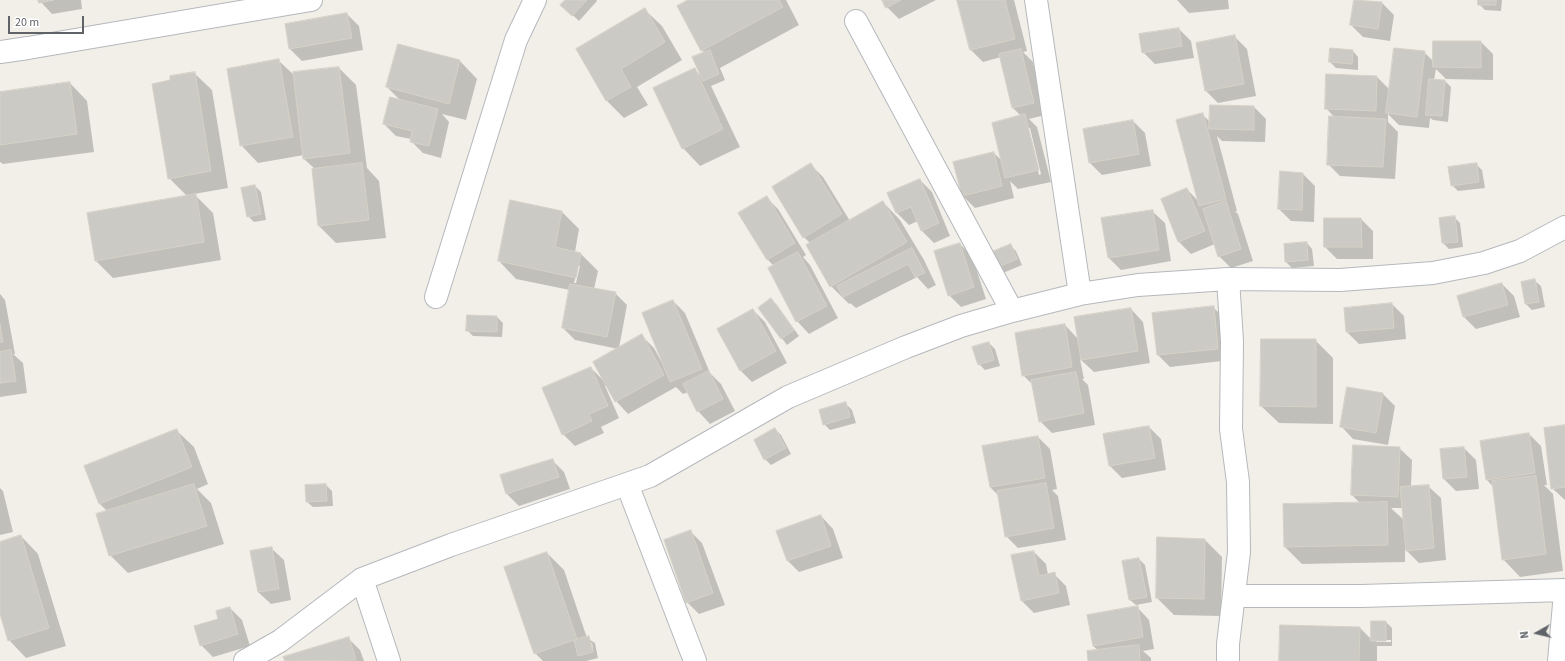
<!DOCTYPE html>
<html>
<head>
<meta charset="utf-8">
<style>
	body { margin:0 }
	#map { position:relative; width:1565px; height:661px; overflow:hidden; background:#f1efe8; font-family:"Source Sans 3",sans-serif }
	canvas { display:block }
	.north { position:absolute; left:1517px; top:613px; width:40px; height:40px; -webkit-text-stroke:3px #fff; paint-order:stroke; rotate:262deg; font-size:11px; font-weight:700; line-height:16px; text-align:center; color:#5f6368 }
	.north::after { content:''; display:block; margin:auto; width:14px; height:18px; background:#5f6368; clip-path:polygon(50% 0,100% 100%,50% 72%,0 100%) }
	.scale { position:absolute; left:8px; top:16px; width:76px; height:18px; box-sizing:border-box; border:2px solid #5f6368; border-top:0; padding-left:5px; font-size:12px; line-height:14px; white-space:nowrap; color:#5f6368; -webkit-text-stroke:3px #fff; paint-order:stroke }
</style>
</head>
<body>
<div id="map">
<canvas width="1565" height="661"></canvas>
<div class="north">N</div>
<div class="scale">20 m</div>
</div>
<script>
const ctx = document.querySelector('canvas').getContext('2d');
ctx.lineJoin = 'round';
function fill(path, color) {
  ctx.fillStyle = color;
  ctx.fill(path, 'evenodd');
}
function stroke(path, color, width, dash) {
  ctx.strokeStyle = color;
  ctx.lineWidth = width;
  ctx.lineCap = dash ? 'butt' : 'round';
  ctx.setLineDash(dash || []);
  ctx.stroke(path);
}
const shadow = new Path2D(`
	M39,0H81L82,9L52,14Z
	M566,0H596L597,1L579,21L562,5Z
	M690,0H786L799,25L720,68L725,80L711,86L740,147L700,166L683,148L694,69L702,77L704,53L678,7Z
	M883,0H936L899,19L887,7Z
	M958,0H1014L1027,51L1023,52L1033,62L1045,115L1029,119L1037,127L1051,182L1018,189L1010,181L1014,198L975,208L963,196L994,153L1002,161L1021,116L1013,108L1001,57L983,62L971,50ZM1028,128H1030L1041,174L1039,175Z
	M1177,0H1228L1229,9L1189,13Z
	M1355,0L1382,3L1394,15L1390,41L1363,37L1351,25Z
	M1479,0H1502L1501,11L1485,10L1479,4Z
	M644,9L662,26L682,60L637,87L648,105L624,118L607,101L577,49Z
	M347,14L359,26L363,50L302,61L290,49Z
	M1179,29L1191,41L1194,58L1155,64L1143,52Z
	M1234,36L1247,49L1256,96L1218,103L1206,91Z
	M1481,42L1493,54V80L1446,79L1436,69L1434,80L1445,81L1451,87L1448,122L1433,120L1430,118L1429,128L1399,125L1388,114V122L1398,132L1395,179L1340,176L1328,164L1335,118L1326,108L1377,77L1390,90L1424,52L1434,62Z
	M1353,51L1358,57V70L1336,68L1330,62Z
	M279,61L294,75L339,68L356,85L367,168L379,181L386,238L336,243L319,226L315,169L304,159V155L258,163L241,145Z
	M460,61L477,79L466,120L442,114L449,122L441,158L423,153L411,141V139L396,136L384,124L401,101L387,87Z
	M194,73L212,90L228,188L194,194L213,213L221,260L113,278L96,261L188,197L169,178L171,81Z
	M70,83L87,101L94,152L3,164L0,162V93Z
	M1254,107L1266,119L1265,142L1222,141L1217,136L1237,211H1235L1238,214L1253,261L1231,268L1219,256L1215,244L1191,254L1179,242L1162,199L1187,189L1198,201L1202,114L1210,122Z
	M1133,121L1145,133L1151,166L1102,175L1090,163Z
	M1476,164L1482,170L1485,188L1458,191L1452,185Z
	M811,165L823,177L850,221L883,202L900,220L924,260L936,285L928,289L917,277L856,308L850,303L849,304L831,286L811,244L804,237Z
	M1281,172L1303,174L1315,186L1314,222L1291,221L1279,209Z
	M920,180L932,192L950,236L934,243L922,231L918,221L909,225L897,213L889,193Z
	M255,186L261,192L266,220L254,222L248,216Z
	M766,197L778,209L806,255L803,257L810,265L838,318L809,334L797,321L770,269L774,266L767,259Z
	M1152,211L1165,223L1171,261L1121,270L1109,258Z
	M562,212L579,229L575,252L581,254L598,271L594,289L615,293L627,305L619,348L642,336L654,348L661,361L662,360L673,301L685,313L710,373L721,384L735,411L710,424L698,411L688,392L683,394L676,387L628,414L616,401L607,386H605L619,418L601,427L604,433L575,446L563,434L591,368L604,381L618,349L575,340L563,328L570,290L516,279L499,261ZM578,266H580L576,283H574Z
	M1454,217L1460,223L1463,247L1449,249L1443,243Z
	M1361,219L1373,231V259H1337L1325,247Z
	M1307,243L1312,249L1314,266L1292,268L1286,262Z
	M960,244L972,256L986,299L961,307L949,295Z
	M1010,245L1016,251L1022,265L1003,273L997,267Z
	M1535,281L1541,286L1545,307L1532,310L1526,304Z
	M1502,284L1514,296L1520,317L1476,329L1464,317L1458,297Z
	M0,294L5,300L15,354H13L23,363L27,393L0,397Z
	M771,299L777,305L799,336L787,345L759,308Z
	M1392,304L1404,316L1406,339L1359,344L1347,332Z
	M1213,307L1225,319L1230,360L1170,367L1158,355Z
	M1131,309L1143,322L1150,363L1094,372L1080,359L1084,379H1082L1088,385L1095,425L1052,433L1040,421L1033,385L1023,375L1065,325L1078,339Z
	M753,310L765,322L787,363L752,382L740,370Z
	M497,317L503,323L502,337L473,336L467,330Z
	M1315,340L1333,358V424L1279,423L1261,406Z
	M989,343L995,349L1000,366L985,370L979,364Z
	M1348,388L1383,394L1395,406L1388,445L1353,439L1341,426Z
	M846,404L852,410L856,423L830,430L824,424Z
	M1565,426V500L1552,488Z
	M1149,427L1161,439L1166,470L1122,478L1110,466L1104,435Z
	M775,429L781,435L791,454L771,465L765,459Z
	M176,430L194,447L208,484L197,489L211,503L224,544L128,573L110,555L108,512L100,504L85,467Z
	M1529,434L1541,446L1547,485H1544L1553,494L1563,571L1520,577L1503,559L1493,487L1487,480Z
	M1038,437L1050,449L1057,489L1052,490L1058,496L1066,540L1018,548L1006,536L998,495L990,487L983,447Z
	M1399,448L1412,460L1411,487L1428,486L1441,498L1446,560L1419,563L1405,549V562L1302,564L1285,547L1361,504L1352,495ZM1391,508H1403L1404,520L1394,511Z
	M1464,448L1476,460L1479,489L1456,491L1444,479L1441,450Z
	M552,460L564,472L570,489L519,506L507,494Z
	M326,485L332,491L333,506L313,507L307,502Z
	M0,488L3,491L13,532L0,535Z
	M821,516L833,529L843,558L799,572L787,560Z
	M690,531L702,543L725,605L699,614L687,602Z
	M21,536L38,554L66,646L26,658L9,640L0,611V543Z
	M1205,540L1222,557L1221,616L1174,615L1157,598Z
	M271,548L284,560L291,600L271,604L258,592L251,552Z
	M1034,552L1046,564L1048,575L1054,574L1066,586L1070,605L1034,613L1022,601Z
	M547,553L564,570L587,638L595,643L598,658L586,661H543L535,653ZM590,643H592L593,650L592,651Z
	M1139,559L1145,565L1152,602L1136,605L1130,600Z
	M1137,607L1149,620L1154,649L1143,651L1151,658V661H1089L1098,650L1093,646Z
	M230,608L242,620L250,646L213,657L201,645L219,619Z
	M1386,622L1392,628V646H1377V661H1280L1360,628L1372,640ZM1376,640H1391V642H1376Z
	M348,638L360,650L364,661H286L285,657Z`);
const building = new Path2D(`
	M38,0H54L39,3Z
	M565,0H587L572,16L560,5Z
	M688,0H779L783,7L701,51L677,6Z
	M882,0H901L886,8Z
	M957,0H1005L1015,39L970,50Z
	M1354,0L1382,2L1378,29L1350,25Z
	M1478,0H1496V5H1478Z
	M645,8L665,42L621,69L631,87L606,101L576,49Z
	M347,13L352,38L289,49L285,24Z
	M1179,28L1182,46L1142,53L1139,34Z
	M1235,35L1244,84L1205,91L1196,43Z
	M1433,41H1481V68L1433,67Z
	M398,44L460,60L449,104L386,87Z
	M1330,48L1353,50L1352,64L1329,62Z
	M1394,48L1425,51L1417,117L1386,113Z
	M1021,49L1034,103L1012,108L999,54Z
	M710,50L719,74L703,81L692,57Z
	M279,59L293,137L240,146L227,69Z
	M339,67L350,153L303,159L293,72Z
	M695,68L723,129L682,149L653,88Z
	M195,72L211,171L168,179L152,84L170,80V76Z
	M1326,74L1377,76L1376,111L1325,109Z
	M1429,79L1445,80L1442,116L1426,115Z
	M70,82L77,134L0,145V92Z
	M390,97L438,109L429,146L410,142L412,131L383,124Z
	M1210,105L1254,106V130L1209,129Z
	M1203,113L1226,199L1199,206L1176,120Z
	M1025,114L1039,170L1005,178L992,123Z
	M1329,116L1386,119L1383,167L1327,165Z
	M1133,120L1139,154L1089,163L1083,129Z
	M994,152L1002,186L962,196L953,162Z
	M362,163L369,220L318,226L312,169Z
	M811,163L842,214L803,238L772,187Z
	M1477,163L1479,182L1451,186L1448,167Z
	M1280,171L1303,173L1302,210L1278,209Z
	M920,179L939,223L921,231L911,207L896,213L887,193Z
	M255,185L261,214L247,217L241,188Z
	M1187,188L1205,231L1178,242L1161,199Z
	M196,194L204,242L95,261L87,213Z
	M767,196L795,243L767,260L738,213Z
	M510,200L562,211L555,247L581,253L576,278L498,261Z
	M883,201L907,242L830,287L806,245Z
	M1226,201L1241,249L1218,257L1203,209Z
	M1153,210L1159,250L1108,258L1101,218Z
	M1455,216L1458,242L1442,243L1439,218Z
	M1324,218H1361L1362,247H1324Z
	M1307,242L1308,260L1285,262L1284,244Z
	M960,243L974,287L948,296L934,251Z
	M1011,244L1017,259L996,268L989,253Z
	M912,248L925,273L915,277L908,264L843,297L837,286Z
	M798,252L827,306L796,322L768,268Z
	M1535,279L1539,302L1525,304L1521,282Z
	M1502,283L1508,305L1463,317L1457,296Z
	M570,284L616,292L607,337L562,328Z
	M771,298L794,330L781,339L758,308Z
	M673,300L702,369L670,382L642,313Z
	M1392,303L1394,328L1346,332L1344,308Z
	M1214,306L1218,349L1157,355L1152,313Z
	M1131,308L1138,351L1081,360L1074,317Z
	M753,309L776,351L740,371L717,329Z
	M467,315L497,316V332L466,331Z
	M0,324L3,342H0Z
	M1065,324L1072,367L1022,376L1015,333Z
	M642,334L664,375L615,402L593,362Z
	M1261,339H1316V407L1260,406Z
	M989,342L994,360L978,365L972,347Z
	M11,350L16,381L0,383V352Z
	M591,367L608,406L589,414L592,421L562,435L542,388Z
	M709,371L723,399L697,412L683,384Z
	M1076,372L1084,413L1039,422L1031,380Z
	M1347,387L1383,393L1376,433L1340,427Z
	M846,402L850,417L823,425L819,410Z
	M1565,425V487L1551,489L1544,428Z
	M1149,426L1155,458L1109,466L1103,434Z
	M775,428L786,448L764,460L754,440Z
	M177,429L192,467L99,504L84,466Z
	M1529,433L1535,473L1486,480L1480,441Z
	M1038,436L1045,478L990,487L982,446Z
	M1353,445L1400,447L1398,497L1351,495Z
	M1464,447L1467,477L1443,479L1440,449Z
	M553,459L559,477L506,494L500,475Z
	M1536,476L1546,554L1502,560L1492,481Z
	M1046,483L1054,528L1005,537L997,491Z
	M194,484L207,526L109,556L96,514Z
	M326,484L327,501L306,502L305,485Z
	M1429,485L1434,548L1406,551L1400,487Z
	M1387,502L1388,545L1284,547L1283,504Z
	M821,515L831,546L787,561L776,531Z
	M691,530L713,593L686,603L664,540Z
	M21,535L49,628L8,641L0,614V542Z
	M1157,537L1205,539L1204,599L1156,598Z
	M272,547L279,589L258,592L250,551Z
	M1034,551L1039,576L1055,572L1059,593L1021,601L1011,555Z
	M547,552L577,639L534,654L504,567Z
	M1139,558L1147,597L1129,600L1122,561Z
	M1138,606L1143,637L1093,646L1087,615Z
	M230,607L238,634L200,646L194,626L218,619L216,611Z
	M1371,621H1386V641H1371Z
	M1280,625L1360,627L1359,661H1279Z
	M589,636L593,652L578,656L574,640Z
	M349,637L356,660L285,661L283,657Z
	M1139,645L1140,661H1088L1087,651Z`);
const street = new Path2D(`
	M1036,0L1080,294
	M856,21L1012,311
	M0,52L28,48L311,0
	M1228,279L1232,341L1231,429L1238,482L1239,552L1228,644V661
	M436,297L516,40L535,0
	M627,484L695,661
	M362,579L389,661
	M1234,596H1361L1565,590
	M245,661L280,641L362,579L451,545L650,476L788,397L906,347L961,326L1012,311L1080,294L1138,285L1228,279L1340,280L1433,273L1484,263L1520,251L1565,227
	M1559,661L1565,593`);
fill(shadow, '#0003');
fill(building, '#cccac5');
stroke(building, '#d6d1c6', 1);
stroke(street, '#b5b8bc', 24);
stroke(street, '#fff', 22);
</script>
</body>
</html>
